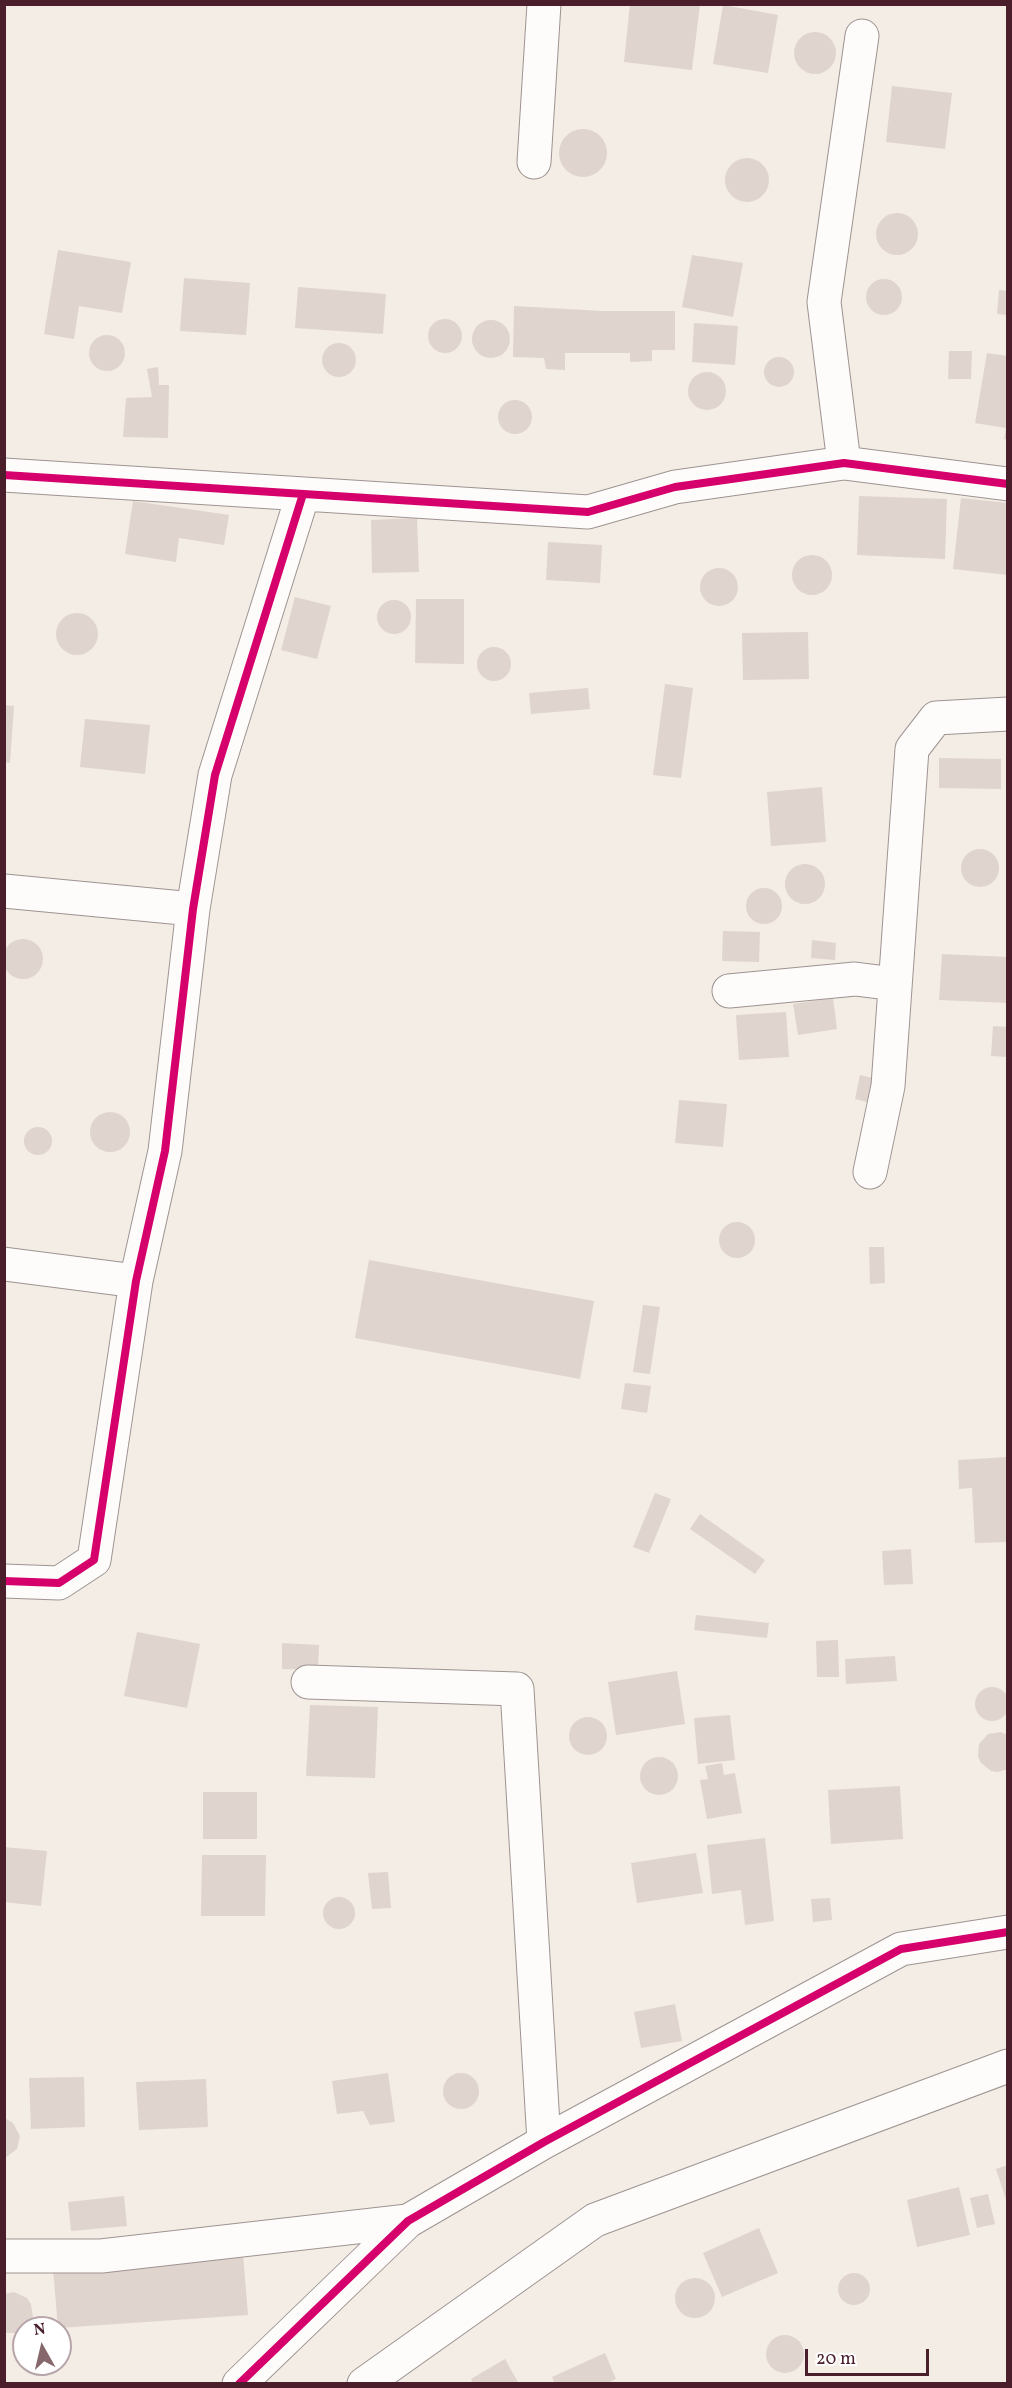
<!DOCTYPE html>
<html>
<head>
<meta charset="utf-8">
<style>
	body { margin:0 }
	#map { position:relative; width:1012px; height:2388px; overflow:hidden; background:#f3ede5; font-family:Vollkorn,serif }
	canvas { display:block }
	.frame { position:absolute; inset:0; border:6px solid #4a1f2b; pointer-events:none }
	.north { position:absolute; left:12px; top:2316px; width:60px; height:60px; box-sizing:border-box; background:#fff; border:2px solid #b7a5aa; border-radius:50%; rotate:352deg; font-size:16px; font-weight:700; line-height:24px; text-align:center; color:#4a1f2b }
	.north::after { content:''; display:block; margin:auto; width:21px; height:27px; background:#85676c; clip-path:polygon(50% 0,100% 100%,50% 72%,0 100%) }
	.scale { position:absolute; left:805px; top:2349px; width:124px; height:27px; box-sizing:border-box; border:3px solid #4a1f2b; border-top:0; padding-left:8px; font-size:18px; line-height:21px; white-space:nowrap; color:#4a1f2b; -webkit-text-stroke:4px #fff; paint-order:stroke }
</style>
</head>
<body>
<div id="map">
<canvas width="1012" height="2388"></canvas>
<div class="frame"></div>
<div class="north">N</div>
<div class="scale">20 m</div>
</div>
<script>
const ctx = document.querySelector('canvas').getContext('2d');
ctx.lineJoin = 'round';
function fill(path, color) {
  ctx.fillStyle = color;
  ctx.fill(path, 'evenodd');
}
function stroke(path, color, width, dash) {
  ctx.strokeStyle = color;
  ctx.lineWidth = width;
  ctx.lineCap = dash ? 'butt' : 'round';
  ctx.setLineDash(dash || []);
  ctx.stroke(path);
}
const building = new Path2D(`
	M630,4H700L692,70L624,62Z
	M723,5L778,15L768,73L713,64Z
	M794 53a21 21 0 1 1 42 0a21 21 0 1 1-42 0Z
	M892,86L952,93L945,149L886,142Z
	M559 153a24 24 0 1 1 48 0a24 24 0 1 1-48 0Z
	M725 180a22 22 0 1 1 44 0a22 22 0 1 1-44 0Z
	M876 234a21 21 0 1 1 42 0a21 21 0 1 1-42 0Z
	M58,250L131,262L122,313L79,306L74,339L44,334Z
	M692,255L743,263L733,317L682,307Z
	M184,278L250,283L246,335L180,331Z
	M866 297a18 18 0 1 1 36 0a18 18 0 1 1-36 0Z
	M298,287L386,294L383,334L295,328Z
	M999,290L1008,291V315L997,314Z
	M514,306L602,311H675V350H652V361L630,362V353H565V370L546,369L544,358L513,357Z
	M428 336a17 17 0 1 1 34 0a17 17 0 1 1-34 0Z
	M472 339a19 19 0 1 1 38 0a19 19 0 1 1-38 0Z
	M694,323L738,326L735,365L692,362Z
	M89 353a18 18 0 1 1 36 0a18 18 0 1 1-36 0Z
	M322 360a17 17 0 1 1 34 0a17 17 0 1 1-34 0Z
	M949,351H972L971,379H948Z
	M987,353L1008,356V440L1004,439L1006,428L975,423Z
	M764 372a15 15 0 1 1 30 0a15 15 0 1 1-30 0Z
	M158,367L159,385H169L168,438L123,437L126,398L152,397L147,369Z
	M688 391a19 19 0 1 1 38 0a19 19 0 1 1-38 0Z
	M498 417a17 17 0 1 1 34 0a17 17 0 1 1-34 0Z
	M859,496L947,499L945,559L857,555Z
	M961,498L1008,503V575L953,569Z
	M133,501L229,515L224,545L179,538L176,562L125,554Z
	M417,518L419,572L372,573L371,520Z
	M548,542L602,545L600,583L546,580Z
	M792 575a20 20 0 1 1 40 0a20 20 0 1 1-40 0Z
	M700 587a19 19 0 1 1 38 0a19 19 0 1 1-38 0Z
	M295,597L331,606L317,659L281,650Z
	M416,599H464V664L415,663Z
	M377 617a17 17 0 1 1 34 0a17 17 0 1 1-34 0Z
	M56 634a21 21 0 1 1 42 0a21 21 0 1 1-42 0Z
	M808,632L809,679L743,680L742,633Z
	M477 664a17 17 0 1 1 34 0a17 17 0 1 1-34 0Z
	M665,684L693,688L681,778L653,775Z
	M588,688L590,709L531,714L529,693Z
	M4,705L14,706L10,763L4,762Z
	M85,719L150,725L145,774L80,767Z
	M939,758L1001,759V789L939,788Z
	M822,787L826,842L771,846L767,792Z
	M961 868a19 19 0 1 1 38 0a19 19 0 1 1-38 0Z
	M785 884a20 20 0 1 1 40 0a20 20 0 1 1-40 0Z
	M746 906a18 18 0 1 1 36 0a18 18 0 1 1-36 0Z
	M723,931L760,932L759,962L722,961Z
	M3 959a20 20 0 1 1 40 0a20 20 0 1 1-40 0Z
	M812,940L836,943L835,960L811,958Z
	M942,954L1008,957V1003L939,1000Z
	M833,998L837,1029L798,1035L793,1004Z
	M786,1012L789,1057L739,1060L736,1015Z
	M993,1026L1008,1027V1057L991,1056Z
	M860,1075L873,1078L867,1102L855,1099Z
	M679,1100L727,1104L723,1147L675,1143Z
	M90 1132a20 20 0 1 1 40 0a20 20 0 1 1-40 0Z
	M24 1141a14 14 0 1 1 28 0a14 14 0 1 1-28 0Z
	M719 1240a18 18 0 1 1 36 0a18 18 0 1 1-36 0Z
	M869,1247H884L885,1283L870,1284Z
	M369,1260L594,1301L580,1379L355,1338Z
	M643,1305L660,1307L650,1374L633,1372Z
	M625,1383L651,1386L647,1413L621,1409Z
	M1008,1457V1542L975,1543L972,1488L959,1489L958,1460Z
	M655,1493L671,1499L649,1553L633,1547Z
	M700,1514L765,1560L755,1574L690,1529Z
	M911,1549L913,1584L884,1585L882,1551Z
	M696,1615L769,1623L767,1638L694,1630Z
	M137,1632L200,1644L187,1708L124,1696Z
	M838,1640L839,1677H817L816,1641Z
	M282,1643L319,1645L318,1670L282,1669Z
	M895,1656L897,1681L846,1684L845,1659Z
	M677,1671L685,1724L616,1735L608,1682Z
	M975 1704a17 17 0 1 1 34 0a17 17 0 1 1-34 0Z
	M310,1705L378,1707L375,1778L306,1776Z
	M730,1715L735,1760L698,1764L694,1718Z
	M569 1736a19 19 0 1 1 38 0a19 19 0 1 1-38 0Z
	M1001,1732L1008,1735V1769L998,1772L991,1771L981,1763L978,1757L979,1744L988,1734Z
	M640 1776a19 19 0 1 1 38 0a19 19 0 1 1-38 0Z
	M722,1763L724,1775L735,1773L742,1813L707,1819L700,1780L708,1779L705,1766Z
	M900,1786L903,1839L831,1844L828,1790Z
	M203,1792H257V1839H203Z
	M765,1838L774,1921L745,1925L741,1890L712,1894L707,1845Z
	M4,1847L47,1851L41,1906L4,1902Z
	M696,1853L703,1893L637,1903L631,1863Z
	M202,1855H266L265,1916H201Z
	M388,1872L391,1908L372,1909L368,1873Z
	M323 1913a16 16 0 1 1 32 0a16 16 0 1 1-32 0Z
	M830,1898L832,1920L813,1922L811,1899Z
	M675,2004L682,2041L641,2048L634,2012Z
	M443 2091a18 18 0 1 1 36 0a18 18 0 1 1-36 0Z
	M388,2073L395,2122L370,2125L363,2111L337,2114L332,2081Z
	M84,2077L85,2127L31,2129L29,2078Z
	M206,2079L208,2127L139,2130L136,2082Z
	M5,2118L13,2123L20,2136L17,2149L5,2158Z
	M1008,2165V2203H1007L996,2169Z
	M959,2187L970,2235L917,2247L907,2200Z
	M988,2194L995,2224L977,2228L970,2198Z
	M124,2196L127,2226L71,2231L68,2202Z
	M759,2228L778,2273L722,2297L703,2253Z
	M243,2254L248,2315L58,2328L53,2269Z
	M838 2289a16 16 0 1 1 32 0a16 16 0 1 1-32 0Z
	M675 2298a20 20 0 1 1 40 0a20 20 0 1 1-40 0Z
	M14,2292L27,2298L31,2304L33,2318L27,2328L20,2333H7L4,2332V2294Z
	M766 2354a19 19 0 1 1 38 0a19 19 0 1 1-38 0Z
	M605,2353L616,2379L605,2384H555L552,2377Z
	M505,2359L519,2384H473L471,2379Z`);
const minor = new Path2D(`
	M534,162L544,4
	M844,463L824,302L862,36
	M4,475L588,512L675,487L844,463L1008,484
	M4,891L193,909
	M729,991L855,979L895,984
	M870,1172L888,1086L912,749L936,718L1008,714
	M4,1264L136,1281
	M4,1581L59,1583L94,1560L136,1281L165,1151L193,909L215,775L303,494
	M308,1682L517,1689L544,2142
	M4,2256H101L408,2221
	M239,2384L408,2221L544,2142L901,1949L1008,1932
	M364,2384L595,2220L1008,2066`);
const cycleway = new Path2D(`
	M4,475L588,512L675,487L844,463L1008,484
	M4,1581L59,1583L94,1560L136,1281L165,1151L193,909L215,775L303,494
	M239,2384L408,2221L544,2142L901,1949L1008,1932`);
fill(building, '#e0d4cf');
stroke(minor, '#9e9391', 35);
stroke(minor, '#fdfcfb', 33);
stroke(cycleway, '#d6006c', 8);
</script>
</body>
</html>
